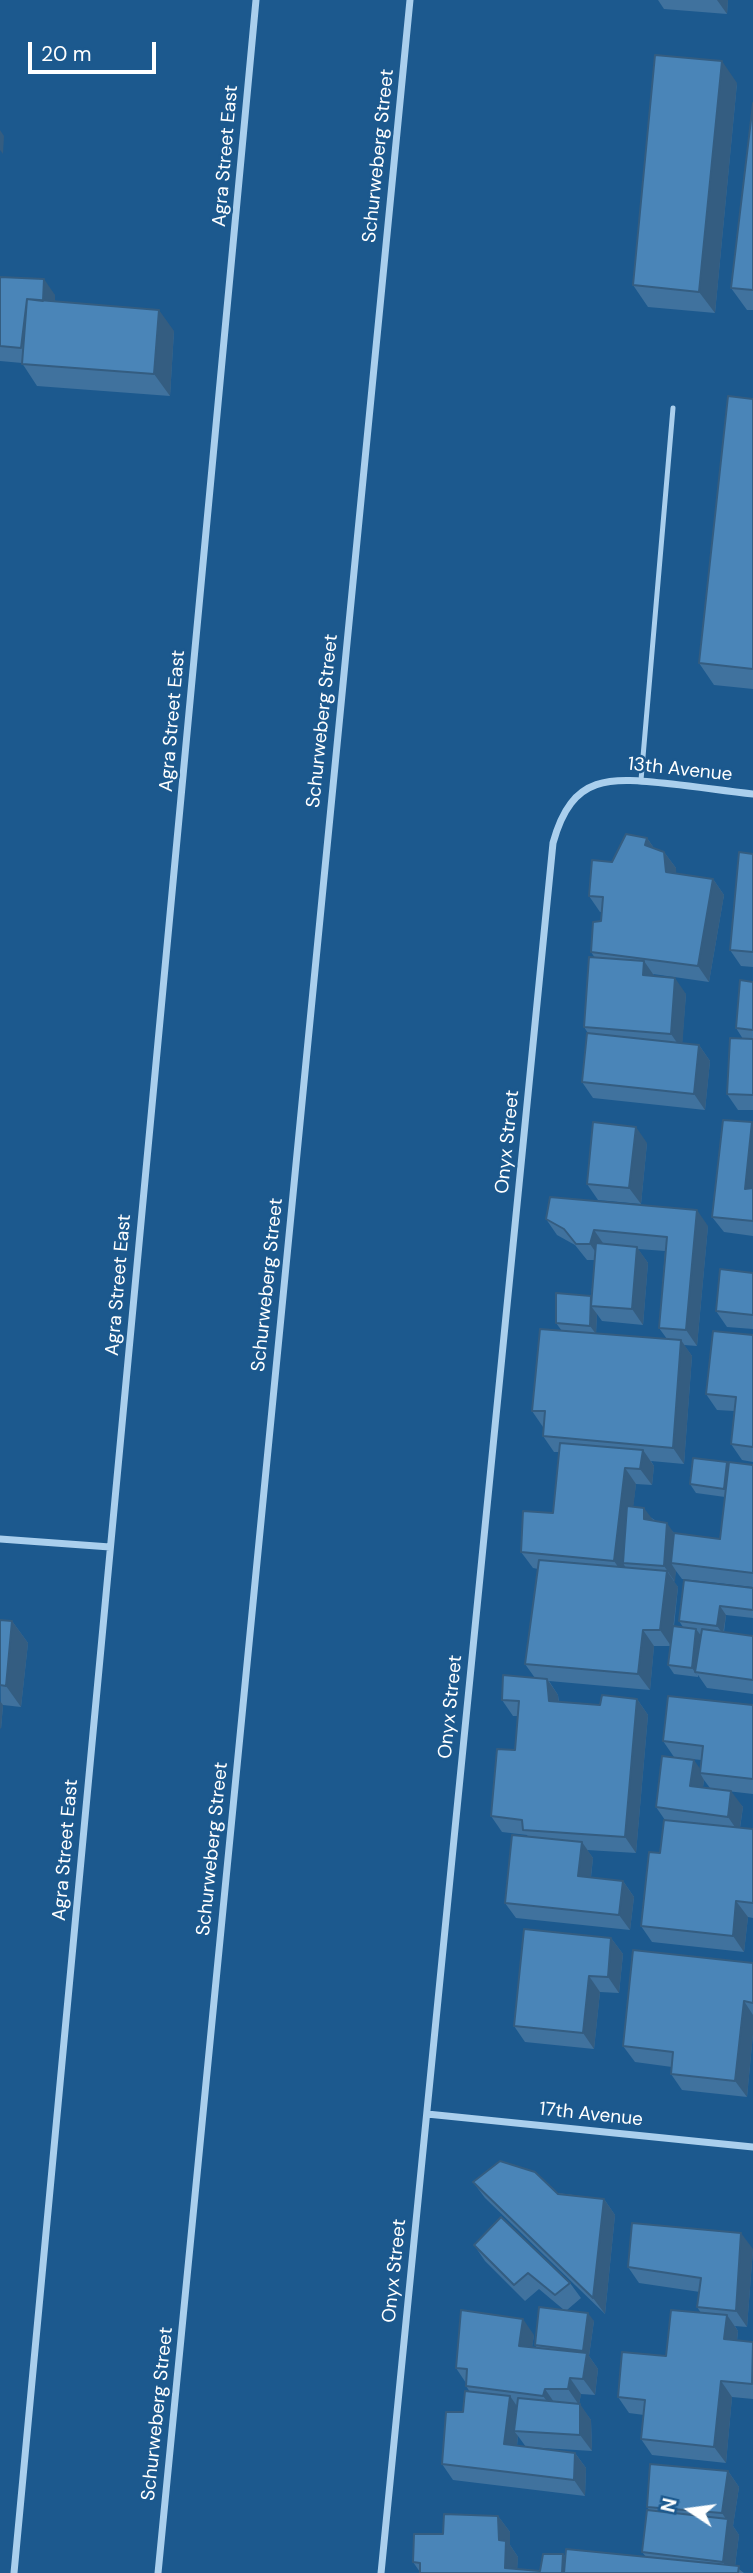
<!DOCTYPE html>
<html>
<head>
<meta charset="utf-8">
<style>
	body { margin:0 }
	#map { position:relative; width:753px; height:2573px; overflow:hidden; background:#1c598e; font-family:"DM Sans",sans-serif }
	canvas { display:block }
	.north { position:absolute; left:655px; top:2475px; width:70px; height:70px; -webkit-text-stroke:5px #1c598e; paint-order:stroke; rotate:283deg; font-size:19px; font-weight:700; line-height:28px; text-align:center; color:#fff }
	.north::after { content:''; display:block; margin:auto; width:24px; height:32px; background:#fff; clip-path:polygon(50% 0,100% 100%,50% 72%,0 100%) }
	.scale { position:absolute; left:28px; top:42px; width:128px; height:32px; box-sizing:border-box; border:4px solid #fff; border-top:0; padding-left:9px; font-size:21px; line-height:24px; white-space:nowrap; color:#fff; -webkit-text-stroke:5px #1c598e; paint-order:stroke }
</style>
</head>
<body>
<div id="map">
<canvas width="753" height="2573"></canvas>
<div class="north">N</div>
<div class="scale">20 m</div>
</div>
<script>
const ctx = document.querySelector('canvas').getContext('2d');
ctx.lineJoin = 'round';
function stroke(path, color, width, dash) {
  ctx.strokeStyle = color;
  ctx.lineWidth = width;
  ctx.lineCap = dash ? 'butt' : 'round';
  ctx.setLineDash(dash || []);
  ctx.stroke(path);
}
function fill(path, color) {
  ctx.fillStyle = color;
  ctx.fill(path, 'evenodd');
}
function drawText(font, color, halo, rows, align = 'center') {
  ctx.font = font + ' "DM Sans",sans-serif';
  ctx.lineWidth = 5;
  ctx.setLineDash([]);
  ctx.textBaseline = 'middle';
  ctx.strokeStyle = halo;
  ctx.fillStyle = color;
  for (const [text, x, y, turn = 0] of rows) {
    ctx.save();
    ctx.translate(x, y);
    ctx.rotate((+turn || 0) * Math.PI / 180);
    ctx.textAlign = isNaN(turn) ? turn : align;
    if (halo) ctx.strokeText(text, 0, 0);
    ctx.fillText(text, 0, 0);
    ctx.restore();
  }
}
const service = new Path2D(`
	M641,780L673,408`);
const minor = new Path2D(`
	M0,1539L110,1547
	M427,2114L753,2147
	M14,2573L256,0
	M158,2573L410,0
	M381,2573L553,843C572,773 610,777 672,784C699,787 726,791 753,794`);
const wall = new Path2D(`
	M658,0H728L727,14L664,9Z
	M737,83L715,313L648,307L633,285Z
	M753,103V310H747L731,288Z
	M0,277L55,295V301L174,331L170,396L37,386L22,363L0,361Z
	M753,399V689L714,685L699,663Z
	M647,838L654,848L664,852L676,868V874L713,879L724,895L709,982L653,974L655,977L686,994L682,1043L699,1045L710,1061L705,1110L593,1098L582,1082L588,1033L584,1027L595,958L591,952L601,921L602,912H600L589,896L612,862Z
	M753,854V967L741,966L730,950Z
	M753,982V1110H738L727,1094L743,1039L736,1028Z
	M752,1122L753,1236L724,1232L712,1217Z
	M647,1143L641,1204L598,1200L587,1184Z
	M546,1219L708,1226L697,1346L684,1345L692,1356L684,1464L651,1461L654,1466L652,1485L636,1484L633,1506L675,1533L720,1539L725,1497L696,1493L690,1484L727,1462L729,1465H753V1587L682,1579L676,1571L674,1582L678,1587L674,1626L683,1627L679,1621L753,1588V1618L726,1615L724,1632L753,1636V1694L707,1688L698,1675V1677L674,1674L668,1665L670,1646H654L650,1690L549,1681L558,1695L559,1702L600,1705L637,1699L648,1715L636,1853L587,1850L593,1858L591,1877L623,1881L634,1897L630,1930L516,1918L505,1903L528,1837L527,1835L502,1832L491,1816L515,1750L518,1716H513L502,1700L535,1678L525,1664L538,1569L533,1568L521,1552L553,1513L559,1452H554L543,1436V1427L532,1411L562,1331L556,1323L591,1296L595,1260H587L575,1245L557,1235ZM638,1249L665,1251L659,1328L667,1339L596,1334L597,1314L602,1321L643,1325L648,1263Z
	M753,1273V1329L727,1327L716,1311Z
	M753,1335V1462L742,1460L731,1444L734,1411L717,1410L706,1394Z
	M0,1620L12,1621L28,1643L21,1707L3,1705L1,1729Z
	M753,1705V1794L727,1791L743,1807L740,1828L753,1829V1918L748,1917L744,1952L652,1942L641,1926L660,1853L665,1820L656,1807L700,1769L701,1760L674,1757L663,1741ZM704,1780L710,1788L703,1787Z
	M611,1938L623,1954L619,1993L600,1992L594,2049L525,2042L514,2026Z
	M753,1963V2034L747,2097L682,2090L671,2074L672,2067L635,2062L623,2046Z
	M473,2182L604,2199L615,2215L605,2314L485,2198Z
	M474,2245L570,2283L581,2298L567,2310L594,2321L589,2356L598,2369L595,2395L581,2394L579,2404L591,2420L592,2451L527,2447L575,2453L586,2468L585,2496L453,2480L442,2464L463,2412L470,2392L466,2386V2383L456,2368L534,2335L532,2347L537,2348L535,2345L564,2310L539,2289L525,2301L485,2261ZM518,2436L526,2447L517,2446Z
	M753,2249L747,2327L735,2326L738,2331L737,2341L753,2342V2399L732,2397L726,2463L652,2455L641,2439L644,2415L629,2413L618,2397L666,2356L701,2313L697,2307L700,2292L639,2283L628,2267Z
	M728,2471L739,2487L733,2526L739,2535L735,2566L744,2573L420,2572L413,2562L443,2534L498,2516L510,2532V2545L518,2557L517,2569L540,2571L563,2554L566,2557H646L642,2552L649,2510L647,2507Z`);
const shadedWall = new Path2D(`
	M717,0H728L727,14Z
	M722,61L737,83L715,313L699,292Z
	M0,130L4,136L3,154L0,150Z
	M44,279L55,295V319L43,303Z
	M159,310L174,331L170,396L154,374Z
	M647,838L658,854L645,845Z
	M664,852L676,868L677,888L666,872Z
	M713,879L724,895L709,982L698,966Z
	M644,961L655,977L643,975Z
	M675,978L686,994L682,1050L671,1034Z
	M699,1045L710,1061L705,1110L694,1094Z
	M752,1122L753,1124V1200L745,1189Z
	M636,1127L647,1143L641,1204L629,1188Z
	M697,1210L708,1226L697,1346L686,1330Z
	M594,1230L605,1246L601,1260L590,1244Z
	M637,1247L648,1263L643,1325L632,1309Z
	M591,1306L597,1314L596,1334L590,1326Z
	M681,1340L692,1356L684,1464L673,1448Z
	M643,1450L654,1466L652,1485L640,1469Z
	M727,1462L733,1470L730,1497L724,1489Z
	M625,1468L636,1484L627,1563H623L626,1568L625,1577L614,1561Z
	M644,1508L656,1524L644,1519Z
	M667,1523L678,1539L671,1563L676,1571L675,1582L664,1566Z
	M667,1571L678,1587L671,1646L660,1630Z
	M720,1606L726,1615L723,1634L717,1626Z
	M12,1621L28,1643L21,1707L6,1686Z
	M696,1629L702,1637L695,1672L698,1677L692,1668Z
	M643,1630L654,1646L650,1690L638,1674Z
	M547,1679L558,1695L560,1717L549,1701Z
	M637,1699L648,1715L636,1853L625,1837Z
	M0,1701L3,1705L1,1729L0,1728Z
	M694,1760L703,1773H700L704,1780L701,1802L690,1786Z
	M731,1791L743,1807L739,1833L728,1817Z
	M582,1842L593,1858L589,1892L578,1876Z
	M623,1881L634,1897L630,1930L619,1915Z
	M736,1901L748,1917L744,1952L733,1936Z
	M611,1938L623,1954L619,1993L608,1977Z
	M589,1976L600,1992L594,2049L583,2033Z
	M744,2001L753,2015V2034L747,2097L735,2081Z
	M604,2199L615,2215L605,2314L593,2298Z
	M741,2233L753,2249L747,2327L736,2311Z
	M588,2313L594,2321L589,2356L598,2369L595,2395L583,2379L587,2356L583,2351Z
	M727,2315L738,2331L735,2355L724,2339Z
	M523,2319L534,2335L530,2362L519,2346Z
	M570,2378L581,2394L579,2405L568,2389Z
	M721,2381L732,2397L726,2463L714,2447Z
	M545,2389L556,2405L555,2412L543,2396Z
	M510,2396L521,2412L514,2431L518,2436L515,2460L504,2444Z
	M580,2404L591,2420L592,2451L580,2435Z
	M575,2453L586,2468L585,2496L574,2480Z
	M728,2471L739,2487L733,2526L739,2535L734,2573H730L723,2562L728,2522L722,2513Z
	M498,2516L510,2532V2545L518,2557L517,2573L505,2568L499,2540Z
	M563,2554L574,2570V2573H562Z`);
const building = new Path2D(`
	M655,55L722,61L699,292L633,285Z
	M753,103V290L731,288Z
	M0,277L44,279L43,301L27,299L21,348L0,346Z
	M27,299L159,310L154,374L22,364Z
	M728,396L753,399V669L699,663Z
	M626,834L647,838L645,845L664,852L666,872L713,879L698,966L591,952L593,922L601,921L603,897L589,896L592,860L612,862Z
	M739,852L753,854V952L730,950Z
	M589,957L644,961L643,975L675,978L671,1034L584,1027Z
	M740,980L753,982V1030L736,1028Z
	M587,1033L699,1045L694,1094L582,1082Z
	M730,1038L753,1039V1095L727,1094Z
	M723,1120L752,1122L745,1189L753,1188V1221L712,1217Z
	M593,1122L636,1127L629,1188L587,1184Z
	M550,1197L697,1210L686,1330L659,1328L667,1237L594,1230L590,1244H576L564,1229L546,1219Z
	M596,1243L637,1247L632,1309L591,1306Z
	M720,1269L753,1273V1315L716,1311Z
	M556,1293L591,1296L590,1326L556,1323Z
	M540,1329L681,1340L673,1448L543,1436L545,1411H532Z
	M713,1331L753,1335V1447L731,1444L736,1397L706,1394Z
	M560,1443L643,1450L640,1469L625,1468L614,1561L521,1552L523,1511L553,1513Z
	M693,1458L727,1462L724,1489L690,1484Z
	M729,1462L753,1465V1573L671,1563L674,1533L720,1539Z
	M627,1506L644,1508V1519L667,1523L664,1566L623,1563Z
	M539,1560L667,1571L660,1630H643L638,1674L525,1664Z
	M684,1580L753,1588V1610L720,1606L717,1626L679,1621Z
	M0,1620L12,1621L6,1686L0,1685Z
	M673,1626L696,1629L692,1668L668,1665Z
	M702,1629L753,1636V1680L695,1672Z
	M503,1675L547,1679L549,1701L600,1705L602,1695L637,1699L625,1837L523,1830L522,1820L491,1816L497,1749L515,1750L519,1701L502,1700Z
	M668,1696L753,1705V1779L700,1773L703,1746L663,1741Z
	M662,1756L694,1760L690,1786L731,1791L728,1817L656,1807Z
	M664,1820L753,1829V1903L736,1901L733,1936L641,1926L649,1852L660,1853Z
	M512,1835L582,1842L578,1876L623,1881L619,1915L505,1903Z
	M524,1929L611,1938L608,1977L589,1976L583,2033L514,2026Z
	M633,1950L753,1963V2003L744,2001L735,2081L671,2074L673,2052L623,2046Z
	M500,2161L535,2172L558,2194L604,2199L593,2298L473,2182Z
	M501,2217L570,2283L555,2295L528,2273L514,2285L474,2245Z
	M632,2223L741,2233L736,2311L697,2307L701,2278L628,2267Z
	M539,2307L588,2313L583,2351L535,2345Z
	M461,2310L523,2319L519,2346L587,2353L583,2379L570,2378L568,2389H545L543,2396L466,2386L467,2369L456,2368Z
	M671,2310L727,2315L724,2339L753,2342L752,2384L721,2381L714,2447L641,2439L645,2400L618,2397L622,2352L666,2356Z
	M465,2391L510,2396L504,2444L575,2453L574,2480L442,2464L446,2412H463Z
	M518,2398L580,2404V2435L514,2431Z
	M650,2464L728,2471L722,2513L647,2507Z
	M647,2510L728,2519L723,2562L642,2552Z
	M444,2514L498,2516L499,2540L506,2541L505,2568L540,2571L543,2554H563L562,2573H420V2563L413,2562L414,2534H443Z
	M566,2549L739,2566L738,2573H564Z`);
const streetNames = [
	["Agra Street East",226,156,-85],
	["Schurweberg Street",379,156,-84],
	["Agra Street East",173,721,-85],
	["Schurweberg Street",323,721,-84],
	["13th Avenue",680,770,6],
	["Onyx Street",508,1142,-84],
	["Agra Street East",119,1285,-85],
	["Schurweberg Street",268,1285,-84],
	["Onyx Street",451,1707,-84],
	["Schurweberg Street",213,1849,-84],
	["Agra Street East",66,1850,-85],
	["17th Avenue",591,2115,6],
	["Onyx Street",395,2271,-84],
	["Schurweberg Street",158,2414,-84]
];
stroke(service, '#aacfed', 5);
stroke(minor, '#aacfed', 7);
fill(wall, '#40729e');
fill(shadedWall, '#345d81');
fill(building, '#4a85b8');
stroke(building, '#345d81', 2);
drawText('19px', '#fff', '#1c598e', streetNames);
</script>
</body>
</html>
